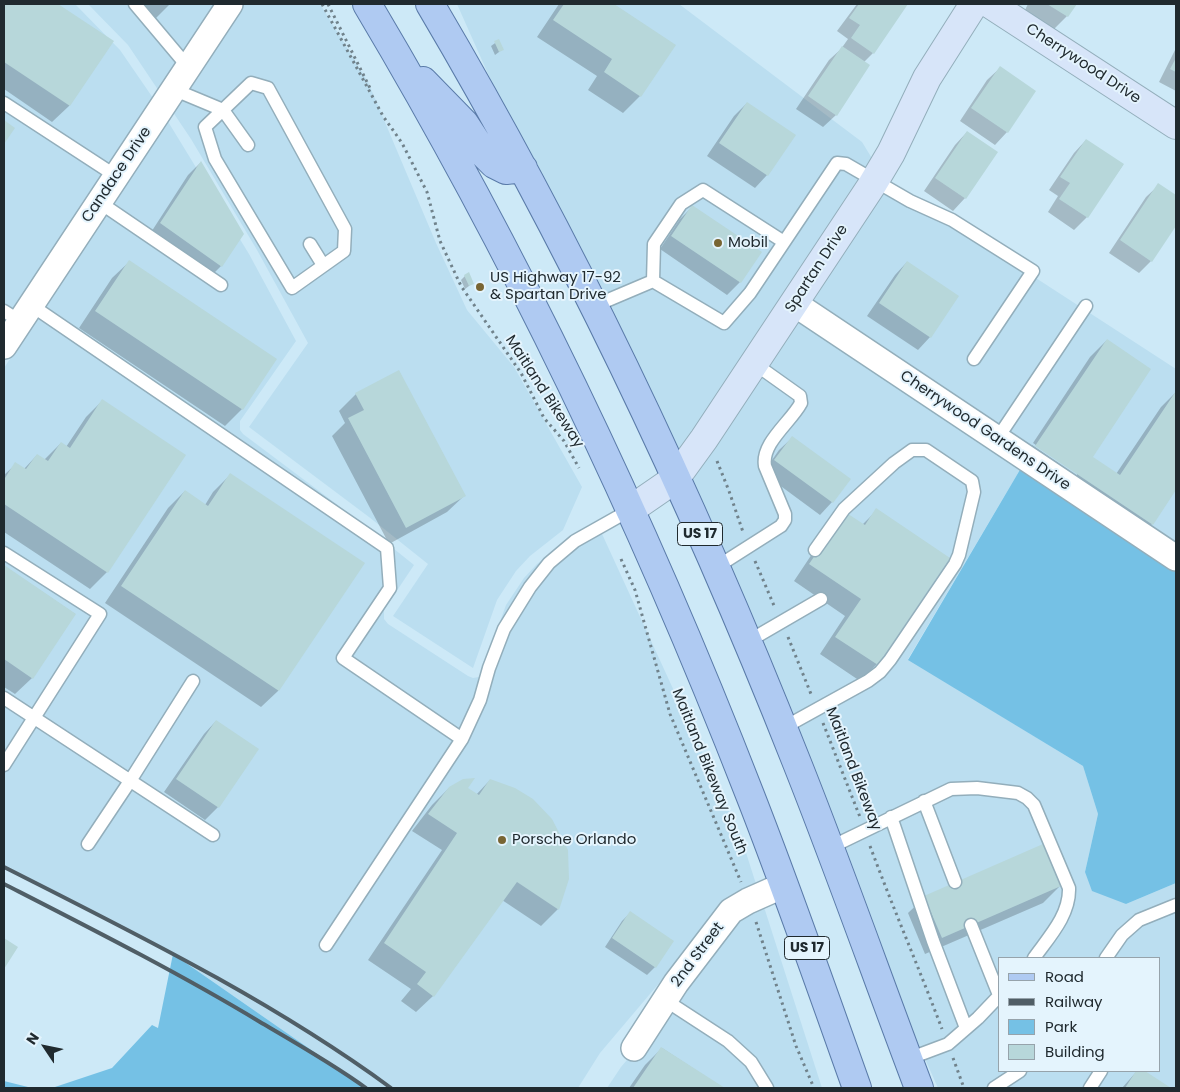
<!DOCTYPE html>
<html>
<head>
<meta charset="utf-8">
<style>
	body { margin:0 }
	#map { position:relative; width:1180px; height:1092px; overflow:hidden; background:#cde9f7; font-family:Poppins,sans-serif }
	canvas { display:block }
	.frame { position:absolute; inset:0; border:5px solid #202a2f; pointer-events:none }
	.legend { position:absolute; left:998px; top:957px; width:162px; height:115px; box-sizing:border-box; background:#e4f4fd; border:1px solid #96a3ab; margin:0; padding:6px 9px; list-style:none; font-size:15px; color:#202a2f }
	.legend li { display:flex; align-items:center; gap:10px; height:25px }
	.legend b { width:25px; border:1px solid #96a3ab }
	.north { position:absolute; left:20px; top:1022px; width:50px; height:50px; -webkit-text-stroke:4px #e4f4fd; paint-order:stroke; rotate:304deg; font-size:14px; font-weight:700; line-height:20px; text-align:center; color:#202a2f }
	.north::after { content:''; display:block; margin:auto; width:18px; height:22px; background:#202a2f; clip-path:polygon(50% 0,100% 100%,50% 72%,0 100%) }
</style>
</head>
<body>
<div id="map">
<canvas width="1180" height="1092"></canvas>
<div class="frame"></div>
<ul class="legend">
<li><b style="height:6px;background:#afcaf2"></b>Road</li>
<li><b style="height:6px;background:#505e66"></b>Railway</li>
<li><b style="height:14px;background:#75c1e5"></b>Park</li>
<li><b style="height:14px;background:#b7d7da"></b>Building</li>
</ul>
<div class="north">N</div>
</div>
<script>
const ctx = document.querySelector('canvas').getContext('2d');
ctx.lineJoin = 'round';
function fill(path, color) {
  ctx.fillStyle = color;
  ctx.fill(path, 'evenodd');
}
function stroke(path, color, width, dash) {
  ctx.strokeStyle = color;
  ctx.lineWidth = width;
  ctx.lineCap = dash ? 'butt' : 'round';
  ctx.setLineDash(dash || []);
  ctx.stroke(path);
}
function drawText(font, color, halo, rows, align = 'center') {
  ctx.font = font + ' Poppins,sans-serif';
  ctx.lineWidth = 4;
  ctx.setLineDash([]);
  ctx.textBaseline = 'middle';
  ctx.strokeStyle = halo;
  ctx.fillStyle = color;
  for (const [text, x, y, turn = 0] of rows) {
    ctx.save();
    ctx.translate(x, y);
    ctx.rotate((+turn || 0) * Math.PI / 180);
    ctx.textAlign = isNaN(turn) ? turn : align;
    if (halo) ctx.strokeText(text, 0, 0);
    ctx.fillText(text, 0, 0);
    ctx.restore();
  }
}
const built = new Path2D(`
	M4,4H75L120,50L153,98L4,324Z
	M88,4H320L368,82L436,243L467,310L514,367L582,487L563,530L530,556L516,571L497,600L473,668L393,616L428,564L369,517L249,427L308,343L257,250L191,139L128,45Z
	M457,4H679L862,142L873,160L677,455L534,166L532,157H529L509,121Z
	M167,120L249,254L296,341L240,421V430L243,434L363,524L414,565L384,610V619L388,624L468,676L473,678L479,677L482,672L506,605L524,578L537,564L570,537L597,523L741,837L756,884L736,894L721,904L666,975L600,1053L578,1088H366L166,949L4,869V368Z
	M888,182L1176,369V546L811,302Z
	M799,320L1021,468L908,659L1083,766L1098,814L1085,872L1126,904L1176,883V1088H938L893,987L690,480ZM999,958H1159V1071H999Z
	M764,907L822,1088H607L621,1067L685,991L740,920L750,913Z`);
const green = new Path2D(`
	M1021,468L1176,571V883L1126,904L1092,891L1085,872L1098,814L1083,766L908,660Z
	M173,954L366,1088H52L112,1068L152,1025L158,1028Z
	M4,1081L32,1088H4Z`);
const shadow = new Path2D(`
	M4,4H56L112,42L69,106L52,122L4,89Z
	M127,4H170L153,21Z
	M559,4H613L674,45L640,96L623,113L588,90L597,76L537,37Z
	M857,4H906L873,53L864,62L836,115L823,127L796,109L829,60L841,49L848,39L837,31Z
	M1028,4H1075L1067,16L1054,29L1025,10Z
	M498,41L503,49L495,55L491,46Z
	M1176,48V91L1159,82Z
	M1000,68L1007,132L995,145L960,121L987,80Z
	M747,103L767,175L755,188L707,156L734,116Z
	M967,132L965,198L953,211L924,191L955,145Z
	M1086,140L1123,165L1087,217L1074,230L1048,212L1058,196L1049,190L1074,153Z
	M200,163L221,266L208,279L148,237L188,175Z
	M1159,185L1176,197V224L1151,261L1139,273L1109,253L1146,197Z
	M692,207L740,282L727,295L660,249L680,219Z
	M129,262L275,359L242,409L225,426L79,328L112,278Z
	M907,262L930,337L918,350L867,316L895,275Z
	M465,276L473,283L465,289L461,280Z
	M1107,340L1091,457L1116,474L1161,407L1176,392V487L1152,524L1135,541L1020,463L1032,445L1077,476V473L1033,443L1090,357Z
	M356,394L464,496L447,512L389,544L332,436L345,423L339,411Z
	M102,401L184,455L107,572L90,589L4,532V475L16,464L24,469L37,455L44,460L61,443L66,447L86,417Z
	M792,438L849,480L832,502L820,515L763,473L779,450Z
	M230,475L363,563L278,691L261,707L105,603L168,508L185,491L205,505L213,492Z
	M877,510L948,558L877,664L860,681L820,654L845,616L794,581L828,530L862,525Z
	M4,566L75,614L32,678L15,694L4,687Z
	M216,721L257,749L218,807L205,820L164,792L204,734Z
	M490,780L558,909L541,926L502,900L433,996L416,1012L401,1001L411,989L368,960L442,850L412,831L432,805L449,788H466L476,795Z
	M1060,886L1043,903L925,954L908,913L925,897Z
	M630,913L655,967L647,975L605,947L622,921Z
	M662,1048L723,1088H629L645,1065Z
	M1137,1071H1143L1169,1088H1122Z`);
const building = new Path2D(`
	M4,4H58L114,41L70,106L4,62Z
	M564,4H614L676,45L641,97L604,72L612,59L553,20Z
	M859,4H908L874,54L851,38L860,25L849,18Z
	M1047,4H1077L1068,17Z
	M499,39L504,50L499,52L494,41Z
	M842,46L870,65L837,116L808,96Z
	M1176,58V72L1170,69Z
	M1000,66L1036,91L1008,133L971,108Z
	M747,102L796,135L768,176L719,143Z
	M4,120L15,128L4,144Z
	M967,131L998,152L966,199L935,178Z
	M1086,139L1124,164L1088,218L1059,199L1070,183L1060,177Z
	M201,161L244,234L222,267L160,223Z
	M1158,183L1176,195V226L1152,262L1120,240Z
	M692,205L762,252L741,283L671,236Z
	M129,260L277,359L243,410L95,311Z
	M907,261L959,296L931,338L879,303Z
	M469,272L474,284L469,286L464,275Z
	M1107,339L1151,369L1093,457L1120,475L1176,391V490L1153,525L1035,446Z
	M399,370L466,496L406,528L348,418L364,410L355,393Z
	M102,399L186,455L108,573L4,504V477L5,478L15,462L26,469L37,454L48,461L61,442L70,448Z
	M792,436L851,479L833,503L774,460Z
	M230,473L365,563L279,691L121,586L185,490L208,506Z
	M876,508L950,558L878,665L835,637L861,599L809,564L845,512L865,525Z
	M4,565L76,614L33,679L4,659Z
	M216,720L259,749L219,808L176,779Z
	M475,778L468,788L479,795L490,779L515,788L533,799L552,819L568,850L569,879L559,910L517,882L434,997L417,984L426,972L384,943L457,833L428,814L449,787L463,779Z
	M1043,844L1061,886L942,938L924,896Z
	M630,911L674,941L656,968L612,938Z
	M4,938L18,947L4,969Z
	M661,1047L725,1088H633Z
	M1136,1071H1145L1171,1088H1125Z`);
const path = new Path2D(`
	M322,4L383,116L402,143L427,192L440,241L461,286L521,373L544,418L564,441L579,468
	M328,4L371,90
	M717,461L729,491L743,532
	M621,559L635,590L670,714L741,882
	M755,561L775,608
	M788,637L811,694
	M823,723L860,817
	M870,846C893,908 919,968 942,1029
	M756,922L796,1046L814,1088
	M953,1058L964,1088`);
const lane = new Path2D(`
	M135,4L188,67
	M251,83L268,88L345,229L344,251L292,288L215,159L205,127Z
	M175,90L223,110L248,145
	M4,103L116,176
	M99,202L221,285
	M310,244L323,265
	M653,281L654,244L681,204L703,190L784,242
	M31,305L387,548L390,588L343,658L462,739
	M594,306L653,281L724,323L750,293L837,163L846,164L910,201L952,220L1033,271L974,359
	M4,311L20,321
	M997,439L1086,306
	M4,553L100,614L4,765
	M715,568L781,526L785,520V514L765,466C761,443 791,422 801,403L800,396L755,364
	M747,642L821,599
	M4,698L213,835
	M783,728L868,681L880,672L890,660L955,564L959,555L974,492L972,481L926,450H912L894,463L844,509L815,550
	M924,801L955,882
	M891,817L933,941L966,1028
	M88,844L130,781L193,681
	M829,848L951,789L977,788L1018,793L1027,798L1034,805L1069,888C1070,915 1049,937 1034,958
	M971,925L999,995
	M326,945L462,739L480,700L489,668L504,629L530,587L549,563L575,541L630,510
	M1106,958L1122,935L1139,920L1176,905
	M665,1000L728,1041L751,1062L767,1088
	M908,1059L948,1044L978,1018L999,996
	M994,1088L1020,1071
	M1090,1088L1101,1071`);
const street = new Path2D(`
	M795,304L1176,558
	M4,346L230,4
	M634,1048L676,983L731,911L748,901L784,885`);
const secondary = new Path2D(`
	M990,4L1176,125
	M630,510L675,479L704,439L872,185L891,153L927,78L974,4`);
const primary = new Path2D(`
	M367,4C517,256 644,522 750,795C788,892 822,990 857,1088
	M430,4C573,246 694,502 797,763C840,871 878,980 919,1088
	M423,81L464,123L485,155L494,164L506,170L523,168`);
const rail = new Path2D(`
	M4,867C136,934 271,1000 391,1088
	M4,884C90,928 177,972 260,1022C296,1043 333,1064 366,1088`);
const markers = [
	[718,243,5,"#786533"],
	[480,287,5,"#786533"],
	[502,840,5,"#786533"]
];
const shields = [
	[700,534,45],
	[807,948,45]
];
const shieldNames = [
	["US 17",700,534],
	["US 17",807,948]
];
const streetNames = [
	["Cherrywood Drive",1083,64,33],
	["Candace Drive",117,175,-56],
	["Spartan Drive",817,269,-57],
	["Maitland Bikeway",544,392,57],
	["Cherrywood Gardens Drive",985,431,34],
	["Maitland Bikeway",853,769,69],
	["Maitland Bikeway South",709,772,68],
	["2nd Street",698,955,-53]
];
const poiNames = [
	["Mobil",728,243],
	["US Highway 17-92",490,278],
	["& Spartan Drive",490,295],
	["Porsche Orlando",512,840]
];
fill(built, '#bbdef0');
fill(green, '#75c1e5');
fill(shadow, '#0003');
fill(building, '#b7d7da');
stroke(lane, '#93aebb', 15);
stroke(street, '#93aebb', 28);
stroke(secondary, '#93aebb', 30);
stroke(primary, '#5a7ba9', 30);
stroke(path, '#70828b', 3, [2.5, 4]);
stroke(lane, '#fff', 12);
stroke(street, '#fff', 25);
stroke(secondary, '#d7e5f9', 28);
stroke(primary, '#afcaf2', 28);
stroke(rail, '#505e66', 4);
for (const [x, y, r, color] of markers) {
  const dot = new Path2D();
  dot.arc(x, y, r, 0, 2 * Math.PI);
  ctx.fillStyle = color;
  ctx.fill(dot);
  stroke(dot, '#e4f4fd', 2);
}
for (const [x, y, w] of shields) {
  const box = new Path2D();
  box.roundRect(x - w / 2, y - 11.5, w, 23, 4);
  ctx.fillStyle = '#e4f4fd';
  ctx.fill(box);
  stroke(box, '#202a2f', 1);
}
drawText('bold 14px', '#202a2f', null, shieldNames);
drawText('15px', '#202a2f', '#e4f4fd', streetNames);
drawText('15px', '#202a2f', '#e4f4fd', poiNames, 'left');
</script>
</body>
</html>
